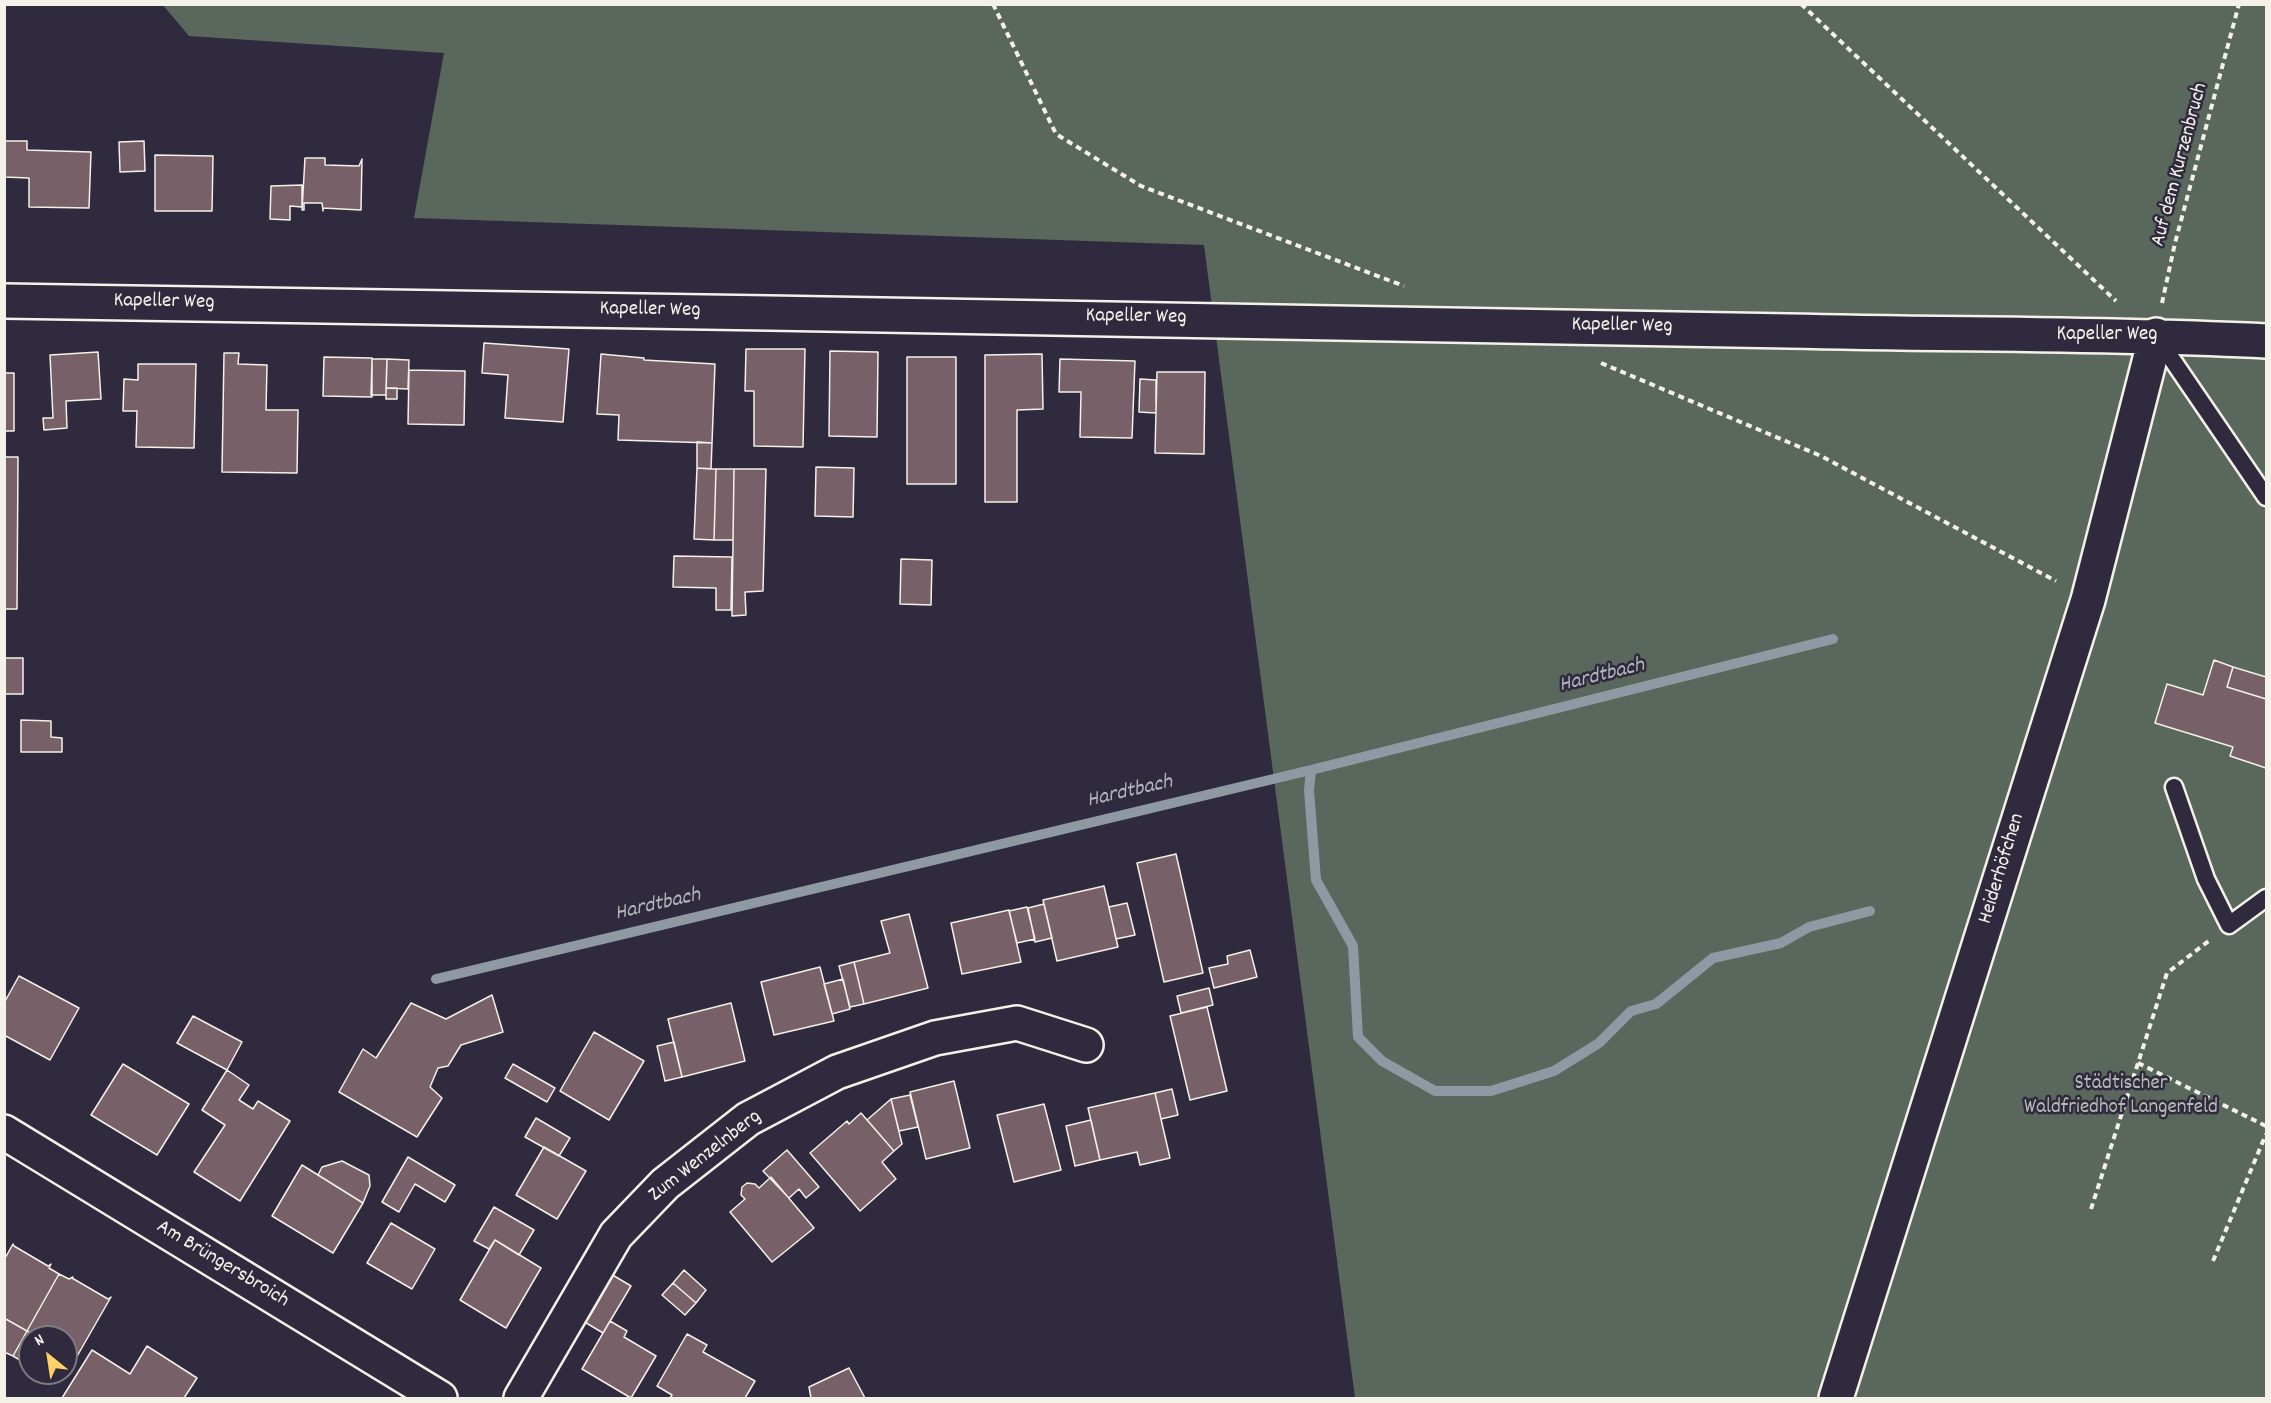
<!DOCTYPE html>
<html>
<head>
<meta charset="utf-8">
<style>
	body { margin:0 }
	#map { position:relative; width:2271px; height:1403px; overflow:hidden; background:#2f2a3d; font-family:Dekko,sans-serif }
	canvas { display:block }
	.frame { position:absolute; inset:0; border:6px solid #f4f1e8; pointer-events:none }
	.north { position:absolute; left:18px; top:1325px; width:60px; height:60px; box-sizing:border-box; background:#2f2a3d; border:2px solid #7e7a81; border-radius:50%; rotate:330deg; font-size:16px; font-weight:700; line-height:24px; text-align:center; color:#f4f1e8 }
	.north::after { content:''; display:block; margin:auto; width:21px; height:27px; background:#ffd166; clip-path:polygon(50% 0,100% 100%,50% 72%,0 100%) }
</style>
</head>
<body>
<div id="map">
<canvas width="2271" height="1403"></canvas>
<div class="frame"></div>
<div class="north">N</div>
</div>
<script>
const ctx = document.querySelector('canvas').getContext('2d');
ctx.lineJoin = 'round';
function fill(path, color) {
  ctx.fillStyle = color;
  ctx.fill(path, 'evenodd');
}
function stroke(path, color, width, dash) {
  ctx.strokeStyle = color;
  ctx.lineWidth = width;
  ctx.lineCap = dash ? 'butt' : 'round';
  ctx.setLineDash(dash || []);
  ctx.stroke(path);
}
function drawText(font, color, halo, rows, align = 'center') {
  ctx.font = font + ' Dekko,sans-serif';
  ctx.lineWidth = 5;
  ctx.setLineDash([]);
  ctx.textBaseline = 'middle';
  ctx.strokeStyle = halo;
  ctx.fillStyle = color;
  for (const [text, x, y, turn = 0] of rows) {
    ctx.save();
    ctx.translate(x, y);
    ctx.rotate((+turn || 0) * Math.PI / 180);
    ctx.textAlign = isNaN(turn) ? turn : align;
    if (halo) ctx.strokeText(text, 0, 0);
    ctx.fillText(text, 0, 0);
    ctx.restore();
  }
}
const green = new Path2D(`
	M163,5H2266V1398H1355L1204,245L414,218L444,53L189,36Z`);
const stream = new Path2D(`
	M1311,770L1309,790L1316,880L1353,946L1358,1037L1382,1061L1435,1091H1491L1554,1071L1599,1043L1631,1011L1656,1004L1713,958L1781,943L1809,927L1870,911
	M436,979L1311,770L1833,639`);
const building = new Path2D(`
	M4,141H27V150L91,152L89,208L29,207V178L4,177Z
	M144,141L145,171L120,172L119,142Z
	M155,155L213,156L212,211H155Z
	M305,158H325V165L359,166L362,159L361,210L323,208V211L322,203H304V210H302Z
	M302,185V207L290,206V220L270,219L271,186Z
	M484,343L569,349L563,422L505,418L508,375L482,373Z
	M746,349H805L803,447L754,446V391H745Z
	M830,351L878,352L877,437L829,436Z
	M98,352L101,399L66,401L67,428L44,430L43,418H53L50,355Z
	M224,353H239L238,364L267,365L266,410H298L297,473L222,472Z
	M601,354L644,358V360L715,364L712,443L618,440L619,415L597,414Z
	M1042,354L1043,409L1017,410V502H985V355Z
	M324,357L372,358V397L323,396Z
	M907,357H956V484H907Z
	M372,359H387L386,395H371Z
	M387,359L409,360L408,389L386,388Z
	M1060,359L1135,361L1132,438L1080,437L1081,392H1059Z
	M138,364H196L194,448L136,447L137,411H123L124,379L138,380Z
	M409,370L465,371L464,425L408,424Z
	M1157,372H1205L1204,454L1155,453Z
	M4,373H14V431H4Z
	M1140,379L1156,380V413L1139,412Z
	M386,388H397V399H386Z
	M697,442L712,443L711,469L697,468Z
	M4,457H18L17,609H4Z
	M816,467L854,468L853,517L815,516Z
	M697,468L716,469L714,540L694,539Z
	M716,469H734L733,540H714Z
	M734,469H766L763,591L745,592L746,615L732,616Z
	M674,556L732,557L731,610H716V588L673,587Z
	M901,559L932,560L931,605L900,604Z
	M4,658H23V694H4Z
	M2214,660L2233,667L2227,687L2266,699V768L2230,756L2233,747L2155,723L2167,684L2203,695Z
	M2233,667L2266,677V699L2227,687Z
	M21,720L51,721V737L62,738V752H21Z
	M1176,854L1203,973L1164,982L1137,863Z
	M1104,886L1118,947L1057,961L1043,900Z
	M1127,903L1135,935L1116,939L1109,907Z
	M1044,904L1052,938L1035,942L1028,908Z
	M1027,907L1035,939L1017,943L1009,911Z
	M1009,910L1021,962L962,974L951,923Z
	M909,914L928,988L864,1004L854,962L890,953L881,921Z
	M1250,950L1257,977L1214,988L1209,968L1228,964L1227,956Z
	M854,962L864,1004L850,1007L839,966Z
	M820,967L834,1021L774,1035L761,982Z
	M19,976L79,1008L50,1060L4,1035V1003Z
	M843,979L850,1009L832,1014L824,984Z
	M1209,988L1213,1005L1181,1013L1177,996Z
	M492,995L503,1032L461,1045L448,1066L438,1068L430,1087L442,1098L417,1137L339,1092L363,1049L376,1058L411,1003L446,1019Z
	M731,1003L745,1061L682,1077L668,1019Z
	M1207,1007L1227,1091L1190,1100L1170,1016Z
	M193,1016L242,1042L227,1070L177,1043Z
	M594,1032L644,1061L609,1120L560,1091Z
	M674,1042L682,1077L665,1081L657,1046Z
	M123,1064L189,1104L157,1155L91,1115Z
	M513,1064L555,1088L547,1102L505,1078Z
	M227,1070L249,1085L239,1100L253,1109L258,1101L290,1121L240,1201L194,1172L225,1125L202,1110Z
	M954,1081L970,1148L926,1159L910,1092Z
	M1172,1089L1178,1115L1161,1119L1155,1093Z
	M1155,1093L1170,1158L1140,1165L1137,1152L1100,1160L1088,1108Z
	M910,1095L918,1127L899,1131L891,1099Z
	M891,1099L902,1144L894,1151L867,1120Z
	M1044,1104L1061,1170L1014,1182L997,1115Z
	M861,1113L894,1151L882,1162L896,1179L860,1211L810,1153L847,1121L849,1124Z
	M536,1118L570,1138L559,1156L525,1137Z
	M1091,1120L1100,1160L1075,1166L1066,1126Z
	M544,1147L586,1171L557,1219L516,1195Z
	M787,1150L819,1187L806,1198L799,1189L789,1198L763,1171Z
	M408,1157L455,1185L445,1202L415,1184L399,1212L382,1202Z
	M342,1161L369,1175L370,1186L363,1203L318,1175L322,1167Z
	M302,1165L363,1203L333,1253L272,1216Z
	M771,1177L814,1228L772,1262L730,1212L745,1199L741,1195L742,1187L747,1183L755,1184L759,1188Z
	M494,1207L534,1230L519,1255L495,1240L489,1249L474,1241Z
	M391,1223L435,1249L412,1289L367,1263Z
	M495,1240L541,1268L506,1328L460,1300Z
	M13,1244L14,1246L48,1266L51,1264L49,1268L59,1274L27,1331L4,1318V1260Z
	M684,1270L706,1290L696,1303L673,1283Z
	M59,1274L69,1279L73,1277L72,1278L108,1299L111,1297L76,1358L66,1353V1337H38L27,1331Z
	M611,1274L631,1286L603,1333L583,1321Z
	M673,1283L696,1303L685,1315L662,1295Z
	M4,1318L27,1331L13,1356L4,1352Z
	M610,1321L627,1331L624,1337L656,1356L631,1398L582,1369Z
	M27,1331L38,1337H30V1366L13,1356Z
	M687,1334L707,1345L703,1352L755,1381L745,1398H670L672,1395L657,1386Z
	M147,1346L197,1378L184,1398H62L92,1350L130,1374Z
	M66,1353L76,1358L71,1366L66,1363Z
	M849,1368L865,1398H811L809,1387Z
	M42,1373H58L54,1380Z`);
const path = new Path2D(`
	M993,4L1056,134L1141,186L1404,286
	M1801,4L2116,301
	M2162,303L2175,243L2239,4
	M1601,363L1821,456L2056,581
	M2138,1063L2266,1126
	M2091,1209L2167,973L2210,940
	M2213,1261L2266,1134`);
const lane = new Path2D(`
	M2156,336L2266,497
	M2174,787L2206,879L2229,925L2266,898`);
const street = new Path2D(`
	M4,301C599,313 1194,316 1789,331C1948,335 2108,333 2266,341
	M4,1132L440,1398
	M521,1398L616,1235L665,1184L748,1119L837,1072L935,1038L1017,1023L1086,1045
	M1836,1398L2088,600L2156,335`);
const streetNames = [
	["Auf dem Kurzenbruch",2181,165,-75],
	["Kapeller Weg",164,303,1],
	["Kapeller Weg",650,311,1],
	["Kapeller Weg",1136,318,1],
	["Kapeller Weg",1622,327,1],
	["Kapeller Weg",2107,336],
	["Heiderhöfchen",2003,869,-73],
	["Zum Wenzelnberg",706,1157,-38],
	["Am Brüngersbroich",222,1265,31]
];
const parkNames = [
	["Städtischer",2121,1085],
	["Waldfriedhof Langenfeld",2121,1109]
];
const waterNames = [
	["Hardtbach",1602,677,-14],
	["Hardtbach",1130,793,-13],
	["Hardtbach",658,906,-13]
];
fill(green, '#5a675c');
stroke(stream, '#8f99a4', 10);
fill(building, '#776067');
stroke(building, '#f4f1e8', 1.5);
stroke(lane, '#f4f1e8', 21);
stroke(street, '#f4f1e8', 38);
stroke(path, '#f4f1e8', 4, [6, 4.5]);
stroke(lane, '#2f2a3d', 16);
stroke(street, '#2f2a3d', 33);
drawText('21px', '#f4f1e8', '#2f2a3d', streetNames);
drawText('21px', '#b6bab0', '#2f2a3d', parkNames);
drawText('italic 22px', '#b1b7bb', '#2f2a3d', waterNames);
</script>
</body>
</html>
